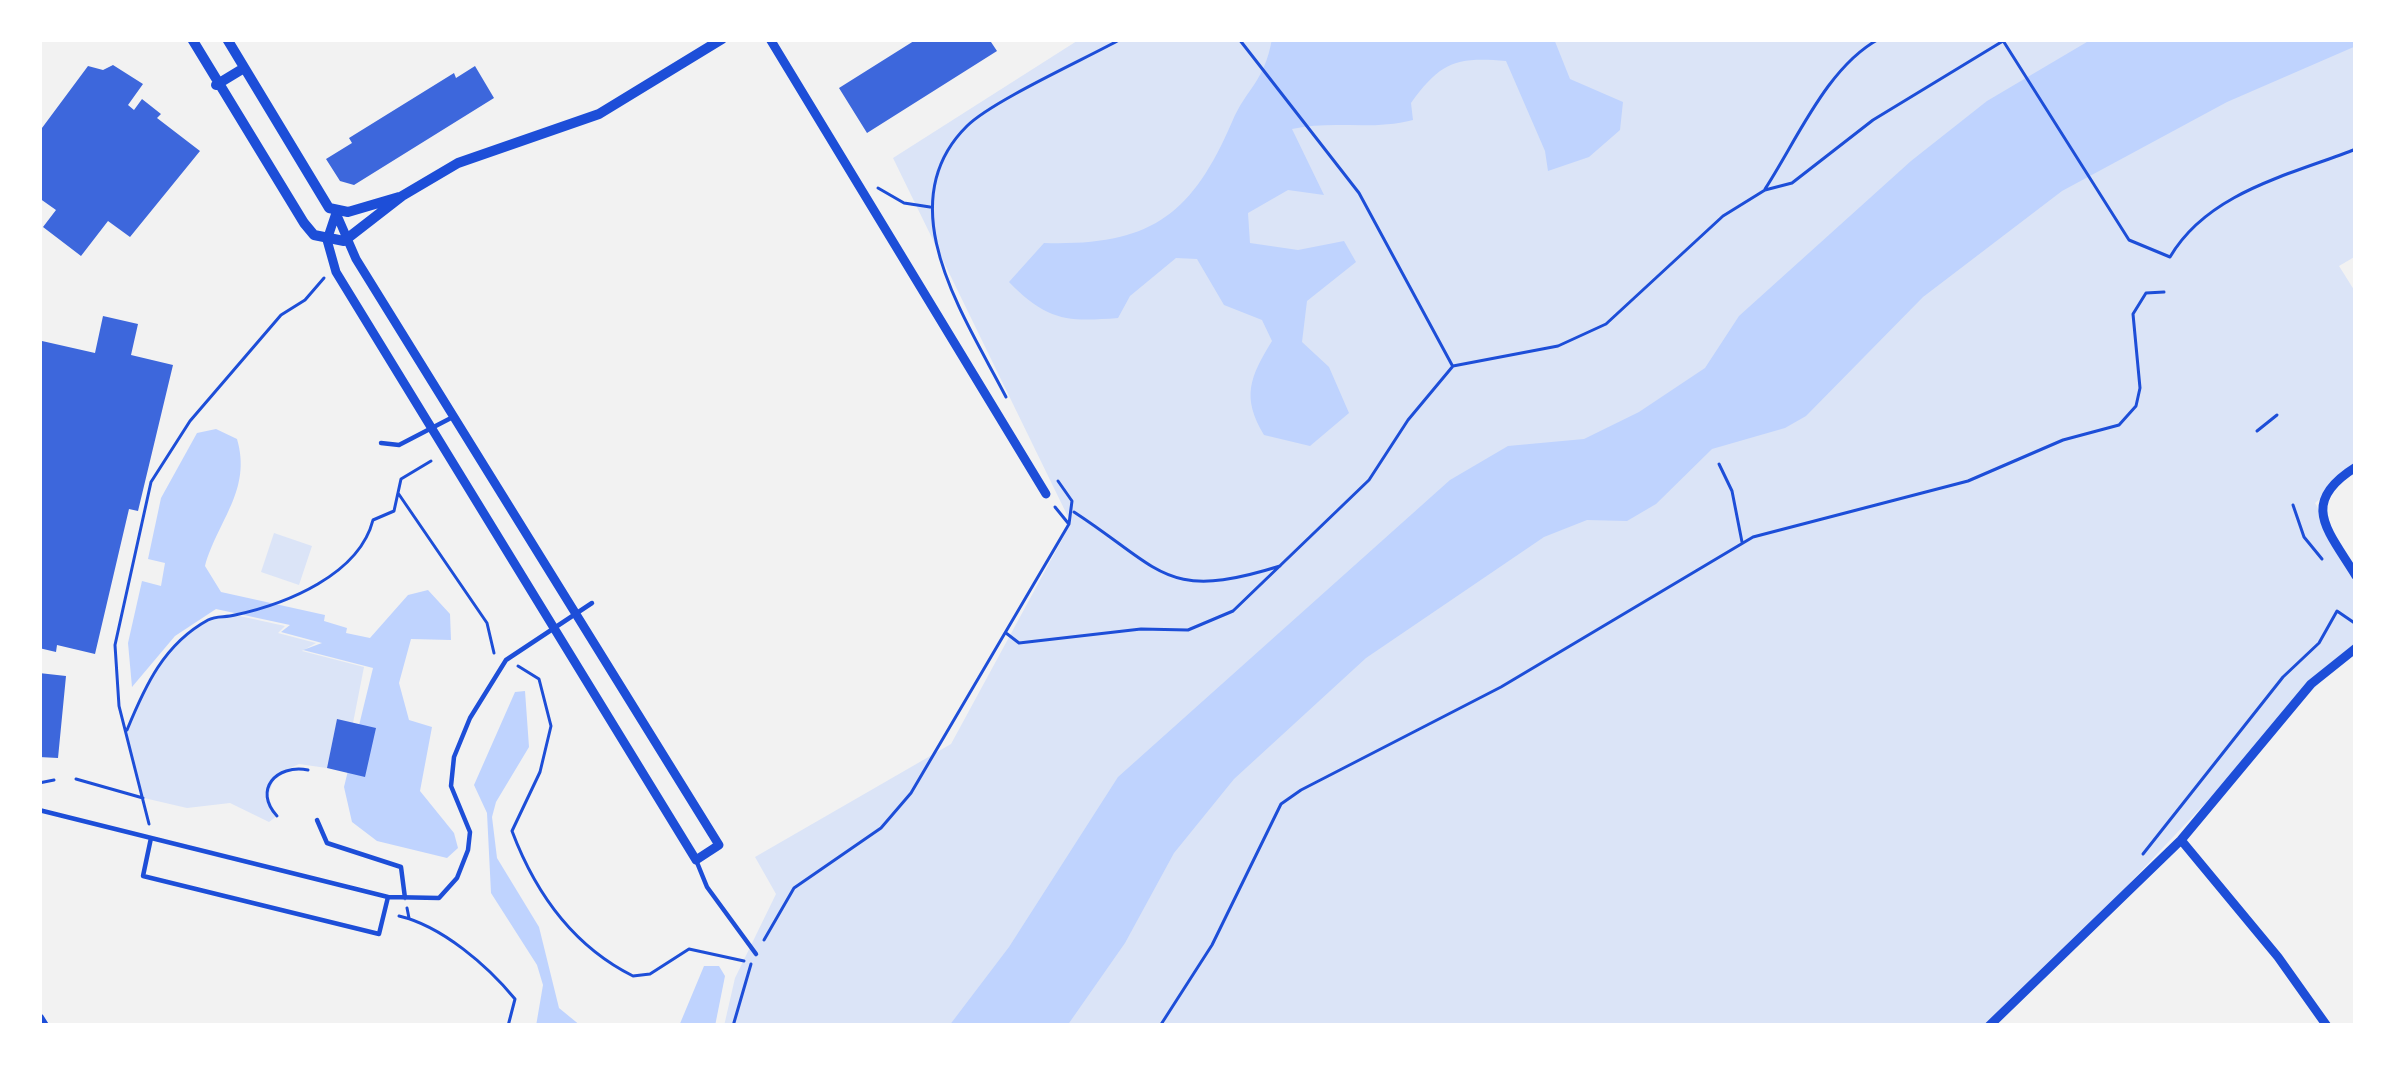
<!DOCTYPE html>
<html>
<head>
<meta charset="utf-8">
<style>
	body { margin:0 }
	#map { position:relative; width:2395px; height:1065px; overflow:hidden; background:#f2f2f2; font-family:"Fira Sans",sans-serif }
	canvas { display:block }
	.frame { position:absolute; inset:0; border:42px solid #fff; pointer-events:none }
</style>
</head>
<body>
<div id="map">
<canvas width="2395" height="1065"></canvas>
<div class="frame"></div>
</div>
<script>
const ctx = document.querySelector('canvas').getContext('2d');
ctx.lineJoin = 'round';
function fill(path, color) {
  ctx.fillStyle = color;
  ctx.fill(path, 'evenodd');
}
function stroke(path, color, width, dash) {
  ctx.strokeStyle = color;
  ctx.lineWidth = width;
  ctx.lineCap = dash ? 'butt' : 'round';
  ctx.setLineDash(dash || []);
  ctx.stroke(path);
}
const green = new Path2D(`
	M1080,39H2356V256L2339,266L2356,293V469L2315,503L2356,573V644L1994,1026H724L735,978L776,894L755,857L951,744L1071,523L893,158Z
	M274,533L312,546L299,585L261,572Z
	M235,615L285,626L278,633L316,643L302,651L364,667L353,723L337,720L327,768L299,764L275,775L268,797L277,816L269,822L230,803L187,808L144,798L126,732C147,682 174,620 235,615Z`);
const water = new Path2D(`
	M1272,39H1554L1570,79L1623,102L1620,130L1589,157L1548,171L1545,151L1506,61C1455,57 1441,62 1411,103L1413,120C1371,131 1333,120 1292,129L1324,195L1288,190L1248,213L1250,243L1298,250L1344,241L1356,262L1307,301L1302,342L1329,367L1349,413L1310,446L1264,435C1241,397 1250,377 1272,341L1262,320L1224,305L1197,259L1176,258L1130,296L1118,318C1067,322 1047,321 1009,282L1044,243C1149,246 1191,217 1232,122C1247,87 1264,83 1272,39Z
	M2092,39H2356V46L2227,102L2062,191L1923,297L1806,416L1785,428L1712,449L1656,504L1627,521L1587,520L1544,537L1366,658L1234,779L1174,853L1125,943L1067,1026H949L1009,947L1118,777L1450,480L1508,446L1584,439L1639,412L1705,368L1739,316L1911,161L1987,101Z
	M216,429L237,439C252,490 218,520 205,566L221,592L325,615L324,621L347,628L346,633L370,638L408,595L428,590L450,614L451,640L411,639L399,683L409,720L432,727L420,791L454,833L458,848L447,858L377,841L352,822L344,787L373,668L303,650L322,643L281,632L290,625L216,609L175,636L132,687L128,643L142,581L161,586L165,563L148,559L161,498L197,433Z
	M525,691L529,747L496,802L492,817L497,858L539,927L559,1008L581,1026H536L543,985L537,965L491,893L487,813L474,785L515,692Z
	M704,966H719L725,976L715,1026H679Z`);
const building = new Path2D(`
	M917,39H989L997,51L867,133L839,88Z
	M113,65L143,84L128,105L134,110L142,99L161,114L157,118L200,151L130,237L108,221L81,256L43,227L56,210L39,198V132L88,66L103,70Z
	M475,66L494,98L354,185L340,181L326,159L352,143L349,138L454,73L456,78Z
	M103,316L138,324L131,355L173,365L138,511L129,509L95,654L57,645L56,652L39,648V352L42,341L95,353Z
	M39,673L66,676L58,758L39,757Z
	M337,719L376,728L365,777L327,768Z`);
const path = new Path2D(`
	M1239,39L1359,193L1452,365
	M2002,39L2129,240L2170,257C2208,192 2290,175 2356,149
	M878,188L904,203L930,207
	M1765,189C1797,140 1827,67 1879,39
	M1453,366L1558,346L1606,324L1723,216L1765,190L1792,183L1873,120L2003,41
	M1006,397C965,317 887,205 967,126C992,101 1085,59 1121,39
	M2257,431L2277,415
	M1719,464L1732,491L1742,542
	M398,493L487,623L494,653
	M2293,505L2304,537L2322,559
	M1055,507L1068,523
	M1074,512C1163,570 1165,602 1280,566
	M1006,633L1019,643L1141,629L1188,630L1233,611L1369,480L1408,420L1453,366
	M518,666L539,679L551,726L540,772L512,831C535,892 573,946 633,976L650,974L689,949L744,961
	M127,730C145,686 164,644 208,620C217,615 225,618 235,615C286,604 359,575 373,520L394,511L401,479L431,461
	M76,779L143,798
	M39,783L54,780
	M277,816C253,790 276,764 308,770
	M149,824L119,706L115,645L151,482L190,421L281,315L305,300L324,278
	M2143,854L2283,677L2319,643L2337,611L2356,624
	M407,908L409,918
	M399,916C442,926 488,966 515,999L508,1026
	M764,940L794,888L881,828L911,793L1069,524L1072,501L1058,481
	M733,1026L751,964
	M1160,1026L1212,945L1281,804L1301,790L1501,687L1753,537L1968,481L2063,440L2119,425L2136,406L2140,388L2133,314L2146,293L2164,292`);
const service = new Path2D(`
	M381,443L399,445L451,418
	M39,810L388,897L379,934L143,876L151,838
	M317,820L327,843L401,867L405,898
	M696,860L707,887L756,954
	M388,897L439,898L457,878L468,850L470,832L451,786L454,757L470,718L506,660L592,603`);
const minor = new Path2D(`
	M770,39L1046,494
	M336,213L356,259L719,845L696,860L336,272L327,240Z
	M2356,467C2298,503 2328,530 2356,576
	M2181,840L2278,957L2327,1026
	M1989,1026L2181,840L2311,684L2356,648`);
const tertiary = new Path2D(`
	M192,39L304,223L314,235L344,241L402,196L458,163L599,114L722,39
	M227,39L329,208L348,212L399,197
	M216,85L244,68
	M39,1018L44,1026`);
fill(green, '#dbe4f7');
fill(water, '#bfd3fe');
fill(building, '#3d67dc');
stroke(path, '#1d4ed8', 3);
stroke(service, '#1d4ed8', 4.5);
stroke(minor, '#1d4ed8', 9);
stroke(tertiary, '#1d4ed8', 10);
</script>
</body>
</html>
